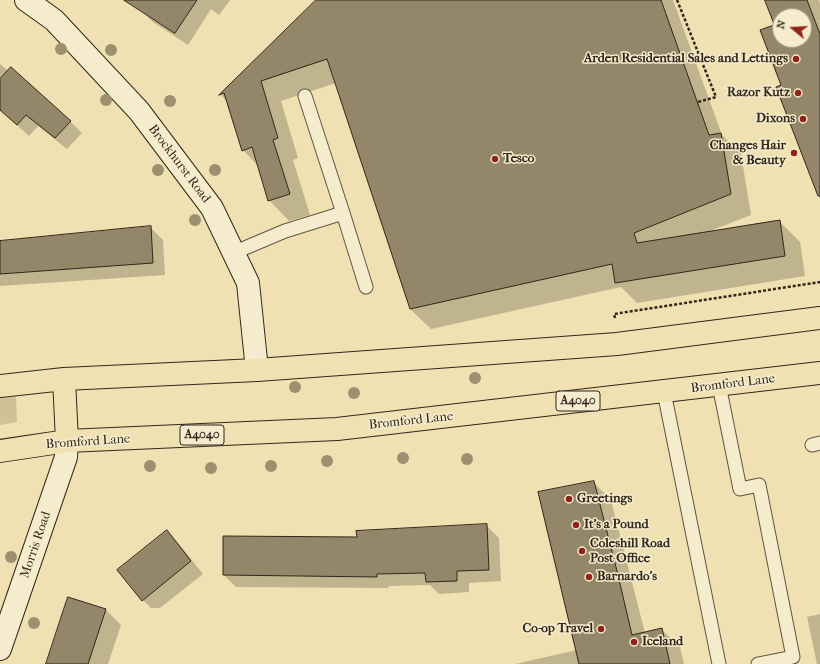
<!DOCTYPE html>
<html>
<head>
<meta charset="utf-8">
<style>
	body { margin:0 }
	#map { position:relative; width:820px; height:664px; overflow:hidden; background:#efe1b2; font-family:"IM FELL French Canon",serif }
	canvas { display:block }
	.north { position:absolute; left:772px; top:8px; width:40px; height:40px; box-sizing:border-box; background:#f5eccd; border:1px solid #a79d85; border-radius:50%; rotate:288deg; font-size:11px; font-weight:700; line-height:16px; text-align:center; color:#31261a }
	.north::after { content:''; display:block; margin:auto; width:14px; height:18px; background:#8f2418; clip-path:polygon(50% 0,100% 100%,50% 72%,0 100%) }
</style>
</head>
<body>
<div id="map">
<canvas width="820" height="664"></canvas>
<div class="north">N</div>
</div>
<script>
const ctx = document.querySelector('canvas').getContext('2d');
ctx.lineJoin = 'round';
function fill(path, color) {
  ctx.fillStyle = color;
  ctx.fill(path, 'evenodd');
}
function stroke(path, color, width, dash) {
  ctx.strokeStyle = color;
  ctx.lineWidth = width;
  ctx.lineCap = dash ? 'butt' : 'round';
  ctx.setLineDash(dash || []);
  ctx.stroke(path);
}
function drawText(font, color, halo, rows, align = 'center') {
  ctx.font = font + ' "IM FELL French Canon",serif';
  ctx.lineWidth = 3;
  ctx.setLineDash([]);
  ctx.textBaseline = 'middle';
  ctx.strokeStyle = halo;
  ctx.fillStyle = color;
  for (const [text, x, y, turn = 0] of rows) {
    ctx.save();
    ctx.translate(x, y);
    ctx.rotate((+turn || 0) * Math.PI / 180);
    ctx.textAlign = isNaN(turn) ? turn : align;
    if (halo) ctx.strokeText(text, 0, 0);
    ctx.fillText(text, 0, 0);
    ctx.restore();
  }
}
const green = new Path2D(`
	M16,397L17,422L0,425V398Z`);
const shadow = new Path2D(`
	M147,0H230L219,15L211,9L188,45L153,22L141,10Z
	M317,0H673L722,135L741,154L751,215L710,231L779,221L800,242L805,276L637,303L621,287L431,329L410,309L336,83L281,101L298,158L293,160L310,215L289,221L269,200L258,166L243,150L227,101L221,95Z
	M766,0H819L820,4V199L778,88L783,86L775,25ZM780,16H804V40H780Z
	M0,64L70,121L82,133L67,149L38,126L29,136L0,110Z
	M150,227L163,240L165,275L0,286V241Z
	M593,482L611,500L645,633L661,629L680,647L684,664H515L577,650Z
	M486,525L499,538L501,581L469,583V592L439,594L430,585L388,586L389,588L236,587L224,575V537L358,538Z
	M167,532L179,544L203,574L160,608H151L139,596Z
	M69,598L106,610L121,625L108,664H47Z
	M820,614V664H817L807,617Z`);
const building = new Path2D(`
	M124,0H197L175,33Z
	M316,0H661L709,135L721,133L731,194L634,233L637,243L780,220L785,256L615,283L612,264L410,309L327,59L261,81L278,138L273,140L290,194L268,201L252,147L242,151L224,93L219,95Z
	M765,0H807L820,34V196H818L776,87L781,85L760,30L774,25ZM780,16H804V40H780Z
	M11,67L71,121L55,138L26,115L17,125L0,110V79Z
	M151,226L153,263L0,274V241Z
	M594,481L617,571L632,635L662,628L670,664H579L538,492Z
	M487,524L489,570L457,571V581L426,582L425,573L377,574V577L223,575V536L357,537L356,531Z
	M167,530L191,561L142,601L117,570Z
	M68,597L106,609L88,664H46Z`);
const path = new Path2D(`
	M677,0L716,97L698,102
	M615,318L614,314L820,282`);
const lane = new Path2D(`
	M343,213L366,287
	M233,253L285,231L343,213L305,96
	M719,385L740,489L759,485L793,657L758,664
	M664,392L719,664
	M812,445L820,443`);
const secondary = new Path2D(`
	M26,0L54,20L139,111L212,208L248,283L257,370
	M0,649L66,457L67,441`);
const primary = new Path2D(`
	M64,379L67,441
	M0,386L64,379L257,370L617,344L820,318
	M0,451L67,441L337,429L820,373`);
const trees = [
	[61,49],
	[111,50],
	[106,100],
	[170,101],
	[158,170],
	[215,170],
	[195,220],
	[475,378],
	[295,387],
	[354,393],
	[403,458],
	[467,459],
	[327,461],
	[150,466],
	[271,466],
	[211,468],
	[11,557],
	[34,623]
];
const markers = [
	[796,59,4,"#8f2418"],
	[798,93,4,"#8f2418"],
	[803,119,4,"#8f2418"],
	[794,153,4,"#8f2418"],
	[495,159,4,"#8f2418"],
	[569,499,4,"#8f2418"],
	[576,525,4,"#8f2418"],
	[582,551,4,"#8f2418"],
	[589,577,4,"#8f2418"],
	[601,629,4,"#8f2418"],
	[634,642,4,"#8f2418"]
];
const shields = [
	[578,401,44],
	[202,435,44]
];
const shieldNames = [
	["A4040",578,401],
	["A4040",202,435]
];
const poiNames = [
	["Arden Residential Sales and Lettings",788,59,"right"],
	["Razor Kutz",790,93,"right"],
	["Dixons",795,119,"right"],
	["Changes Hair",786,146,"right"],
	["& Beauty",786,161,"right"],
	["Tesco",503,159],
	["Greetings",577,499],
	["It's a Pound",584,525],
	["Coleshill Road",590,544],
	["Post Office",590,559],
	["Barnardo's",597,577],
	["Co-op Travel",593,629,"right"],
	["Iceland",642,642]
];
const streetNames = [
	["Brockhurst Road",179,164,53],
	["Bromford Lane",733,384,-7],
	["Bromford Lane",411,421,-6],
	["Bromford Lane",88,442,-4],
	["Morris Road",36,545,-71]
];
fill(green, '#cfc198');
fill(shadow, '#0003');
fill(building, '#948769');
stroke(building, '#31261a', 1);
stroke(lane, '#605540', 15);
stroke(secondary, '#31261a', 24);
stroke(primary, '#31261a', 24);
stroke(path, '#31261a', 2.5, [3, 2]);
stroke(lane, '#f5eccd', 13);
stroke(secondary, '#f5eccd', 22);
stroke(primary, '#efe1b2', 22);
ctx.fillStyle = '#9c9070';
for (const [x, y] of trees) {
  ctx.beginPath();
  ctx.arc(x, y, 6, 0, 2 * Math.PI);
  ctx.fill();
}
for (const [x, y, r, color] of markers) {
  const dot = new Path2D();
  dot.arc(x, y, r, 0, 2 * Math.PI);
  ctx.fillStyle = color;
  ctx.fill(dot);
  stroke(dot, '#f5eccd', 1.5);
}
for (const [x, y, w] of shields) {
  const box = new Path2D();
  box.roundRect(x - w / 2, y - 10, w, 20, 3);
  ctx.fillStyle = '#f5eccd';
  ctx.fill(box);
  stroke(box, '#31261a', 1);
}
drawText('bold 12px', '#31261a', null, shieldNames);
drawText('bold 13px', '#31261a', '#f5eccd', poiNames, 'left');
drawText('13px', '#31261a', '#f5eccd', streetNames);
</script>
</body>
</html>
